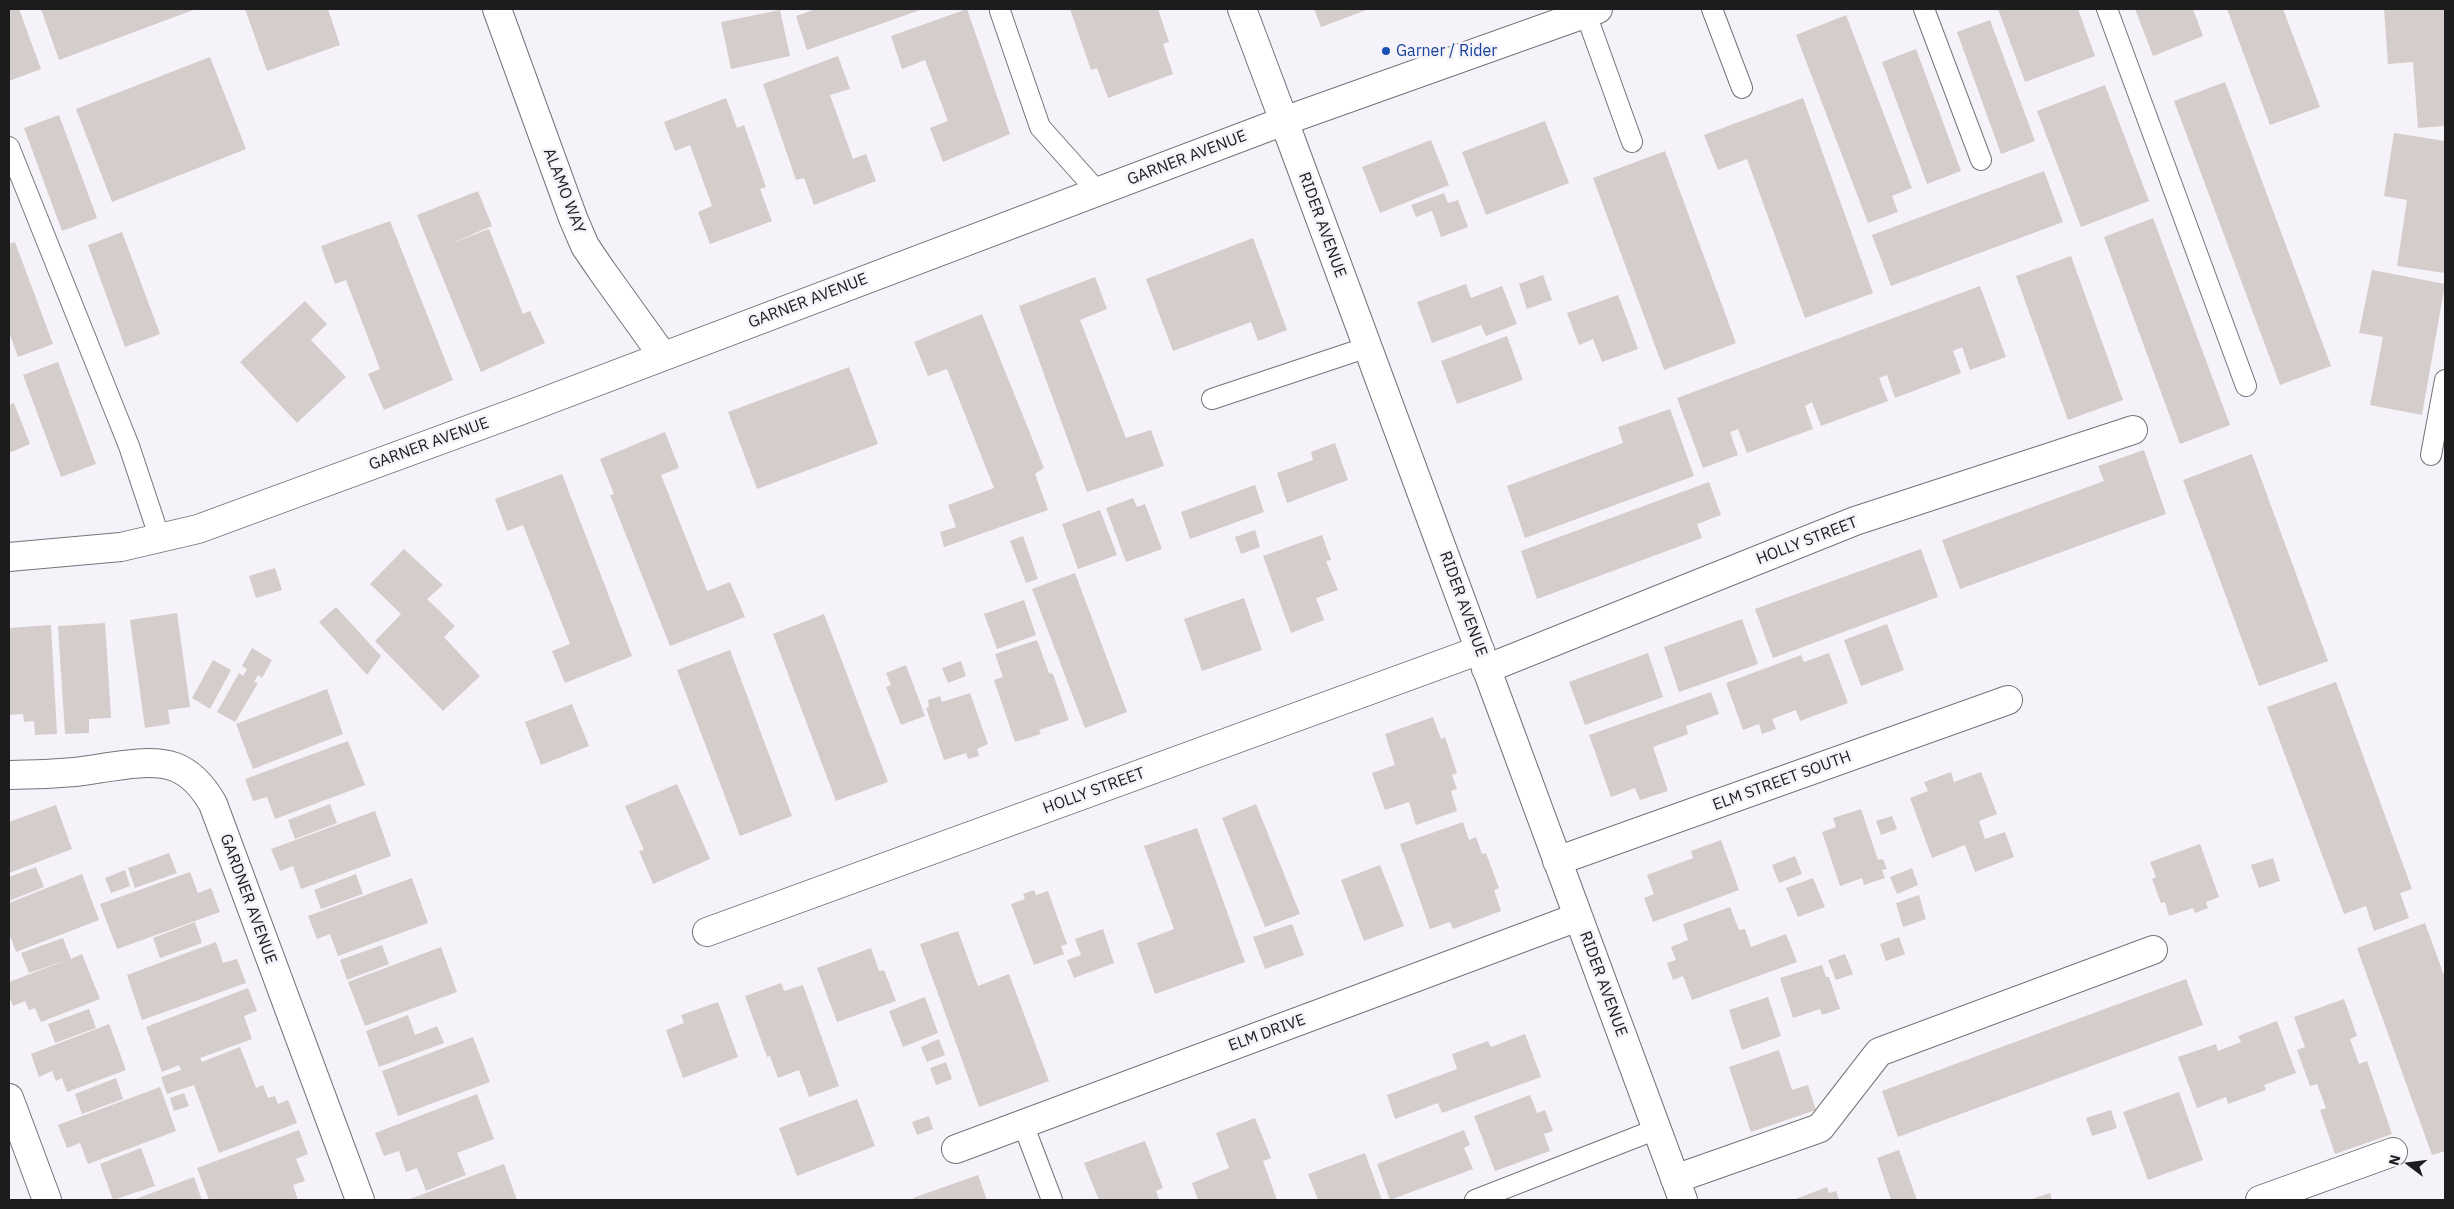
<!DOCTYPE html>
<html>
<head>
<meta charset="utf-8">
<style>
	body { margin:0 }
	#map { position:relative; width:2454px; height:1209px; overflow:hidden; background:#f5f2f9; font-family:"IBM Plex Sans",sans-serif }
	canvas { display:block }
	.frame { position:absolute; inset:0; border:10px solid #1c1b1d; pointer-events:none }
	.north { position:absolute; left:2384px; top:1139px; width:50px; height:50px; -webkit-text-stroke:4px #f5f2f9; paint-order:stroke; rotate:285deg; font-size:14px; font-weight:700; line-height:20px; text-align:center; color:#1c1b1d }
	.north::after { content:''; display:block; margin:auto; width:18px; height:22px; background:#1c1b1d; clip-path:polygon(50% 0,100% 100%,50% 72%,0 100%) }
</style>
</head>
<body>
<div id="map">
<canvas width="2454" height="1209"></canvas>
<div class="frame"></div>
<div class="north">N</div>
</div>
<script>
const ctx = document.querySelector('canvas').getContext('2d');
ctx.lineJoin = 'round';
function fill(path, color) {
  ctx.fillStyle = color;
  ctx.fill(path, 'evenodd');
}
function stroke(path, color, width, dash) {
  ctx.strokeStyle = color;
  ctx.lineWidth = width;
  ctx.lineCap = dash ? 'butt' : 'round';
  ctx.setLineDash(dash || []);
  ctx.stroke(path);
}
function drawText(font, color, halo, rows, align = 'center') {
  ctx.font = font + ' "IBM Plex Sans",sans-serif';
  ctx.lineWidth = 5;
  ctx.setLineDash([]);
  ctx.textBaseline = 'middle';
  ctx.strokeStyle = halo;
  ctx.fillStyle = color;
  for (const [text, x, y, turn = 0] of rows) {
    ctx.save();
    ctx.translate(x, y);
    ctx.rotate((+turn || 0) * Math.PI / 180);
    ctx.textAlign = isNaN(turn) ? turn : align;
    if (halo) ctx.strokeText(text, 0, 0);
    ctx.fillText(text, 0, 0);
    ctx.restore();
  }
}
const building = new Path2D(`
	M9,9H19L41,69L9,81Z
	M41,9H196L59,60Z
	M245,9H328L340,45L267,71Z
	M816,9H919L920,10L807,50L796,16Z
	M967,9L1010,134L943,162L930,128L948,121L925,60L902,69L891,36Z
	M1070,9H1158L1169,42L1163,44L1173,74L1108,98L1097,68L1091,70Z
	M1314,9H1369L1321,27Z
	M1998,9H2078L2095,56L2025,82Z
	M2135,9H2193L2203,36L2153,56Z
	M2227,9H2283L2320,107L2270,125Z
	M2384,9H2445V126L2418,128L2413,62L2388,64Z
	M780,10L790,56L731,69L721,22Z
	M1846,15L1912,188L1892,196L1898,212L1868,223L1796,35Z
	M1990,20L2035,141L2001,154L1957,32Z
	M1916,49L1961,171L1927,184L1882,62Z
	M838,56L850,89L830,95L853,159L866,154L876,181L814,205L804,178L796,180L763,84Z
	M210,57L246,149L112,202L76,109Z
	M2225,82L2331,366L2280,385L2174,101Z
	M2105,85L2149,201L2081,227L2037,111Z
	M726,98L737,128L744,125L766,187L760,189L772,221L710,244L698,212L712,206L690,145L675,151L664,122Z
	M1803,98L1873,293L1805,318L1747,159L1718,170L1704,135Z
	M59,115L97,218L62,231L24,128Z
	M1545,121L1569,183L1486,215L1462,152Z
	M2394,133L2445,141V273L2397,266L2407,200L2384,196Z
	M1431,140L1449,185L1380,213L1362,167Z
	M1665,151L1736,343L1664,370L1593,178Z
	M2044,171L2063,222L1891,286L1872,235Z
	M478,191L492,226L447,245L489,229L523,314L530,311L545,343L481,372L417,215Z
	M1444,193L1448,203L1458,200L1468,227L1441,237L1432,211L1416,217L1411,205Z
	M2153,218L2230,425L2180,444L2104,237Z
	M390,221L453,380L384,410L368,374L380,369L346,280L335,284L321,246Z
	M122,232L160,334L125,347L88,245Z
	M1253,238L1287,330L1258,341L1251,322L1173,351L1146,279Z
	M15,242L53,344L18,357L9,332V244Z
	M2071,256L2123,400L2068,420L2016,276Z
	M2372,270L2445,284L2422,415L2370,405L2383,337L2359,333Z
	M1543,275L1552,300L1527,309L1519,284Z
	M1095,277L1107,309L1080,320L1126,438L1151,430L1164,466L1087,492L1019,306Z
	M1466,284L1471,298L1502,286L1517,324L1486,336L1481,325L1432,343L1417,302Z
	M1980,286L2006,357L1970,370L1962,347L1953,351L1961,373L1895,398L1887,375L1879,378L1888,401L1821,426L1812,402L1805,406L1813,429L1747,453L1738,429L1730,432L1738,455L1703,468L1677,398Z
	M1618,295L1638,349L1602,362L1593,339L1579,345L1567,313Z
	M305,301L327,324L311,340L346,377L297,423L240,362Z
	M982,314L1044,468L1035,474L1048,510L944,547L940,532L956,527L948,505L994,488L947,369L928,376L914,342Z
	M1507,336L1523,380L1457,404L1441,361Z
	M58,362L96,464L61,477L23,375Z
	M849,367L878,444L757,489L728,412Z
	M14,403L30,444L9,453V405Z
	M1670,409L1694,476L1525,538L1507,486L1623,443L1618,427Z
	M665,432L679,468L661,475L707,591L730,582L745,617L670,646L610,495L614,494L600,459Z
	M1335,443L1348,480L1287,503L1277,473L1313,460L1311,452Z
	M2144,450L2166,514L1960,589L1942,540L2104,481L2098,466Z
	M2252,454L2328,661L2259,686L2183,480Z
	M562,474L632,656L565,683L552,651L570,644L523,525L507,531L495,499Z
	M1709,482L1721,515L1697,524L1702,538L1537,599L1521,551Z
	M1255,485L1264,512L1190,539L1181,512Z
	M1133,498L1137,507L1145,504L1162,549L1126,562L1106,508Z
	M1100,510L1117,555L1078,569L1062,524Z
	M1255,530L1260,547L1241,554L1235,537Z
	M1322,535L1331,560L1326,561L1338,590L1316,598L1324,620L1291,633L1263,556Z
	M1023,536L1038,579L1026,583L1010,541Z
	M404,549L443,585L427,599L455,626L444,637L480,676L443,711L375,641L401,614L370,584Z
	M1921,549L1938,597L1773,658L1755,609Z
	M275,568L282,590L256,598L249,576Z
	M1075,573L1127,712L1085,728L1032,589Z
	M1244,598L1262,650L1202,671L1184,619Z
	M1024,600L1036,635L997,649L984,614Z
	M336,607L381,656L367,675L319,622Z
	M177,613L190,707L168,710L170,724L145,728L130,620Z
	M824,614L888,782L836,801L773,634Z
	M1742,619L1758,664L1679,692L1664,647Z
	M105,623L111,718L89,719V733L65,734L58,626Z
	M1887,624L1904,670L1861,686L1844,640Z
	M51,625L57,734L35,735L34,721L24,722L23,714L9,715V628Z
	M1037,640L1049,673L1053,674L1069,720L1039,730L1041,734L1015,742L994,680L1003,677L995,654Z
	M252,648L272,660L262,678L258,675L254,682L258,683L235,722L217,712L239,673L243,676L247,669L242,666Z
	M730,650L792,816L740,836L677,670Z
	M1648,653L1663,697L1585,725L1569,682Z
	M1829,653L1848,703L1800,721L1796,710L1772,719L1776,729L1762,734L1759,724L1743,730L1726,683L1801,655L1804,662Z
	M213,660L231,670L210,709L192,698Z
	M961,661L966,676L948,683L942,668Z
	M906,665L925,716L901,725L886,687L891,685L886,673Z
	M2336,682L2412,889L2400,893L2409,918L2374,931L2366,906L2344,914L2267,707Z
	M327,689L343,734L253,769L236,724Z
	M1711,692L1719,714L1686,726L1688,734L1653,747L1668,791L1640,800L1635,788L1611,797L1589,735Z
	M970,693L988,744L977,749L979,756L968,759L966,753L944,760L926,708L929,707L928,700L940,696L942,702Z
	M572,704L589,746L541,765L525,722Z
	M1433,717L1441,739L1445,737L1457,773L1452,775L1457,789L1451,791L1457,811L1416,825L1409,802L1385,810L1372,773L1395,765L1385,734Z
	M348,741L365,785L275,819L267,797L253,801L245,779Z
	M1951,772L1954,782L1981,772L1997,814L1979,821L1985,839L2005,832L2014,857L1975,872L1965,845L1932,858L1910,798L1928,791L1924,782Z
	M677,784L710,859L653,884L639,851L644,850L625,806Z
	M330,804L337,823L295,839L288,820Z
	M1256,804L1300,914L1265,927L1222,818Z
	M56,805L72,849L9,873V822Z
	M1861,809L1878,860L1883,859L1887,869L1882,870L1885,878L1864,885L1862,878L1840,886L1822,832L1836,827L1833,818Z
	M375,811L391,856L301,889L293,866L280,871L271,849Z
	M1892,816L1897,829L1881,835L1876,821Z
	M1463,822L1469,840L1476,837L1482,854L1486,853L1499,888L1494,890L1501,911L1453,929L1450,922L1430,929L1400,844Z
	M1197,828L1245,962L1155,994L1137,943L1174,929L1144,846Z
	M1721,840L1739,890L1653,922L1644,898L1654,894L1647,875L1693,858L1691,851Z
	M2200,844L2219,897L2206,902L2208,908L2195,913L2193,908L2169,916L2165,902L2161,903L2152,879L2156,877L2150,862Z
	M169,853L177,873L135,888L128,868Z
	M1795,856L1802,874L1779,883L1772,865Z
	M2273,858L2280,881L2259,888L2251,865Z
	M1380,865L1404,926L1364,941L1341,880Z
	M36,867L44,887L9,901V877Z
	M1912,868L1918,885L1897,894L1890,877Z
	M125,870L130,886L111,893L105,878Z
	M190,872L198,893L211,888L220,912L117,949L100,904Z
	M82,874L99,920L16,952L11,938H9V903Z
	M356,874L363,894L321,909L314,890Z
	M412,878L428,923L338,956L330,934L317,939L308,916Z
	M1813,878L1825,907L1798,917L1786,888Z
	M1034,890L1036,895L1048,891L1067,944L1061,946L1064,954L1034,965L1011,904L1025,899L1023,894Z
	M1919,895L1926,919L1903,927L1896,903Z
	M1730,907L1739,930L1745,929L1751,947L1786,934L1797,962L1692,1000L1683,976L1673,980L1667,963L1676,960L1671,947L1688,940L1683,924Z
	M195,922L202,943L160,958L153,938Z
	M2425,923L2445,978V1151L2432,1155L2357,948Z
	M1292,924L1304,955L1265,969L1253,937Z
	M1103,929L1114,963L1074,978L1067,960L1081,955L1075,939Z
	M958,931L978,986L1009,974L1049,1081L979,1107L920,944Z
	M1899,937L1905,954L1886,961L1880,944Z
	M63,938L71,959L82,954L100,999L41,1022L35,1008L29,1010L25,1001L13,1006L9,996V982L67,960L29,973L21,953Z
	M216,942L223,963L237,959L246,983L142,1020L127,975Z
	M382,945L389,964L347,980L340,960Z
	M441,947L457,992L365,1026L348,982Z
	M871,948L879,971L884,970L896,1001L837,1022L817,968Z
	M1845,954L1853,974L1836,980L1828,960Z
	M1822,965L1826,977H1829L1840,1009L1822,1015L1820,1009L1793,1018L1780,978Z
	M2186,979L2203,1025L1898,1137L1882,1091Z
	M781,983L784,991L803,985L839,1086L809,1097L799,1070L778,1078L770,1056L767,1057L745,996Z
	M248,988L257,1011L244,1016L252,1039L200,1058L202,1062L240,1047L256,1088L263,1085L268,1098L275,1096L278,1104L288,1100L297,1123L219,1153L194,1085L167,1094L161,1077L181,1070L179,1065L162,1072L146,1027Z
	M925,997L938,1033L903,1047L889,1011Z
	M1768,997L1781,1036L1742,1050L1729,1010Z
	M2344,999L2357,1036L2350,1039L2359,1064L2367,1061L2392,1134L2335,1154L2320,1110L2326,1108L2317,1084L2310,1086L2297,1050L2305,1047L2294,1017Z
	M718,1002L738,1057L683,1078L666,1030L684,1023L681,1015Z
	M89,1009L96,1028L55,1043L48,1024Z
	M408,1015L415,1035L437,1026L444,1043L379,1067L366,1031Z
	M2277,1021L2296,1073L2264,1085L2266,1090L2228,1104L2226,1097L2197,1108L2178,1057L2216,1044L2218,1051L2241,1042L2238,1036Z
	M109,1024L126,1070L67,1092L62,1078L56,1081L52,1071L39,1077L31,1054Z
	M1525,1034L1541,1077L1442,1113L1438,1103L1395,1119L1387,1095L1457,1069L1452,1054L1488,1041L1491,1047Z
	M473,1037L490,1082L398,1116L382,1071Z
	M939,1039L945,1055L927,1062L921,1047Z
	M1779,1050L1792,1090L1808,1085L1816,1110L1751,1132L1729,1067Z
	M946,1062L952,1079L936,1085L930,1068Z
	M116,1078L123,1099L82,1114L75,1094Z
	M160,1087L176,1131L88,1164L80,1143L67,1148L58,1125Z
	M2179,1092L2203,1160L2148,1180L2123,1112Z
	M184,1093L189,1106L174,1111L170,1098Z
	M477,1094L494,1139L457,1153L466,1175L426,1191L417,1168L406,1172L399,1151L384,1156L375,1133Z
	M1530,1095L1537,1113L1545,1110L1553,1131L1544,1134L1550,1151L1495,1171L1474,1116Z
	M857,1099L875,1146L797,1176L779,1128Z
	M2111,1110L2117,1128L2092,1136L2086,1118Z
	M929,1116L933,1129L917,1135L912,1122Z
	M1255,1118L1271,1158L1263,1161L1277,1200H1198L1192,1183L1229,1168L1216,1133Z
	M299,1130L308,1154L296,1159L305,1181L293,1185L298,1200H209L197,1168Z
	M1464,1130L1470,1145L1464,1148L1473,1169L1390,1200L1377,1164Z
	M1145,1141L1163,1188L1156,1191L1159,1200H1099L1084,1163Z
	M141,1148L155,1186L113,1200L100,1164Z
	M1899,1150L1917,1200H1891L1877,1158Z
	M1365,1153L1382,1200H1318L1308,1174Z
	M504,1164L517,1200H407Z
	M978,1175L987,1200H914L913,1198Z
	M194,1177L202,1200H133Z
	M1827,1187L1829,1193L1836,1191L1839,1200H1793Z
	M2050,1193L2052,1200H2029Z`);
const service = new Path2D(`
	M1712,9L1742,88
	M1924,9L1981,160
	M2107,9L2246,386
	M1000,11L1040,127L1098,192
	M1586,14L1632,142
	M9,147L129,446L160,539
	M1212,399L1368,347
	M2431,455L2445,380
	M1023,1124L1052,1200
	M1475,1200L1657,1129`);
const minor = new Path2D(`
	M497,9L573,218L585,246L602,271L663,356
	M9,557L121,547L198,529L522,410L1284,121L1683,1200
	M1486,669L1855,521L2133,430
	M9,775C31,775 53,774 75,772C103,769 148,757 175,767C193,774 204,788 213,804L360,1200
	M1557,861L2008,700
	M707,932L1480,650
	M9,1098L47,1200
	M956,1149L1578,917
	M1675,1179L1820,1128L1879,1052L2153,950
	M2260,1200L2393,1152`);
const tertiary = new Path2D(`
	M1242,9L1284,121L1598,9`);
const markers = [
	[1386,51,5,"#1a4fb4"]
];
const transitNames = [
	["Garner / Rider",1396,51]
];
const streetNames = [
	["GARNER AVENUE",1187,158,-21],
	["ALAMO WAY",564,191,69],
	["RIDER AVENUE",1322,225,70],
	["GARNER AVENUE",808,301,-21],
	["GARNER AVENUE",429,444,-20],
	["HOLLY STREET",1807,541,-21],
	["RIDER AVENUE",1463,604,70],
	["ELM STREET SOUTH",1782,781,-20],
	["HOLLY STREET",1094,791,-20],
	["GARDNER AVENUE",248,899,70],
	["RIDER AVENUE",1603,984,70],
	["ELM DRIVE",1267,1033,-20]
];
fill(building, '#d5cdcb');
stroke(service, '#757379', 22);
stroke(minor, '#757379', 30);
stroke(tertiary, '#757379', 30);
stroke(service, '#fff', 20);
stroke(minor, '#fff', 28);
stroke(tertiary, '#fff', 28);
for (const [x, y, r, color] of markers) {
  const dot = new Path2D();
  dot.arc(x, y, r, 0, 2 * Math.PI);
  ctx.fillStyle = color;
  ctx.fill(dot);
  stroke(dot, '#f5f2f9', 2);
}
drawText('16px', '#164399', '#f5f2f9', transitNames, 'left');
drawText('16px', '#1c1b1d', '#f5f2f9', streetNames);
</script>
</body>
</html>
